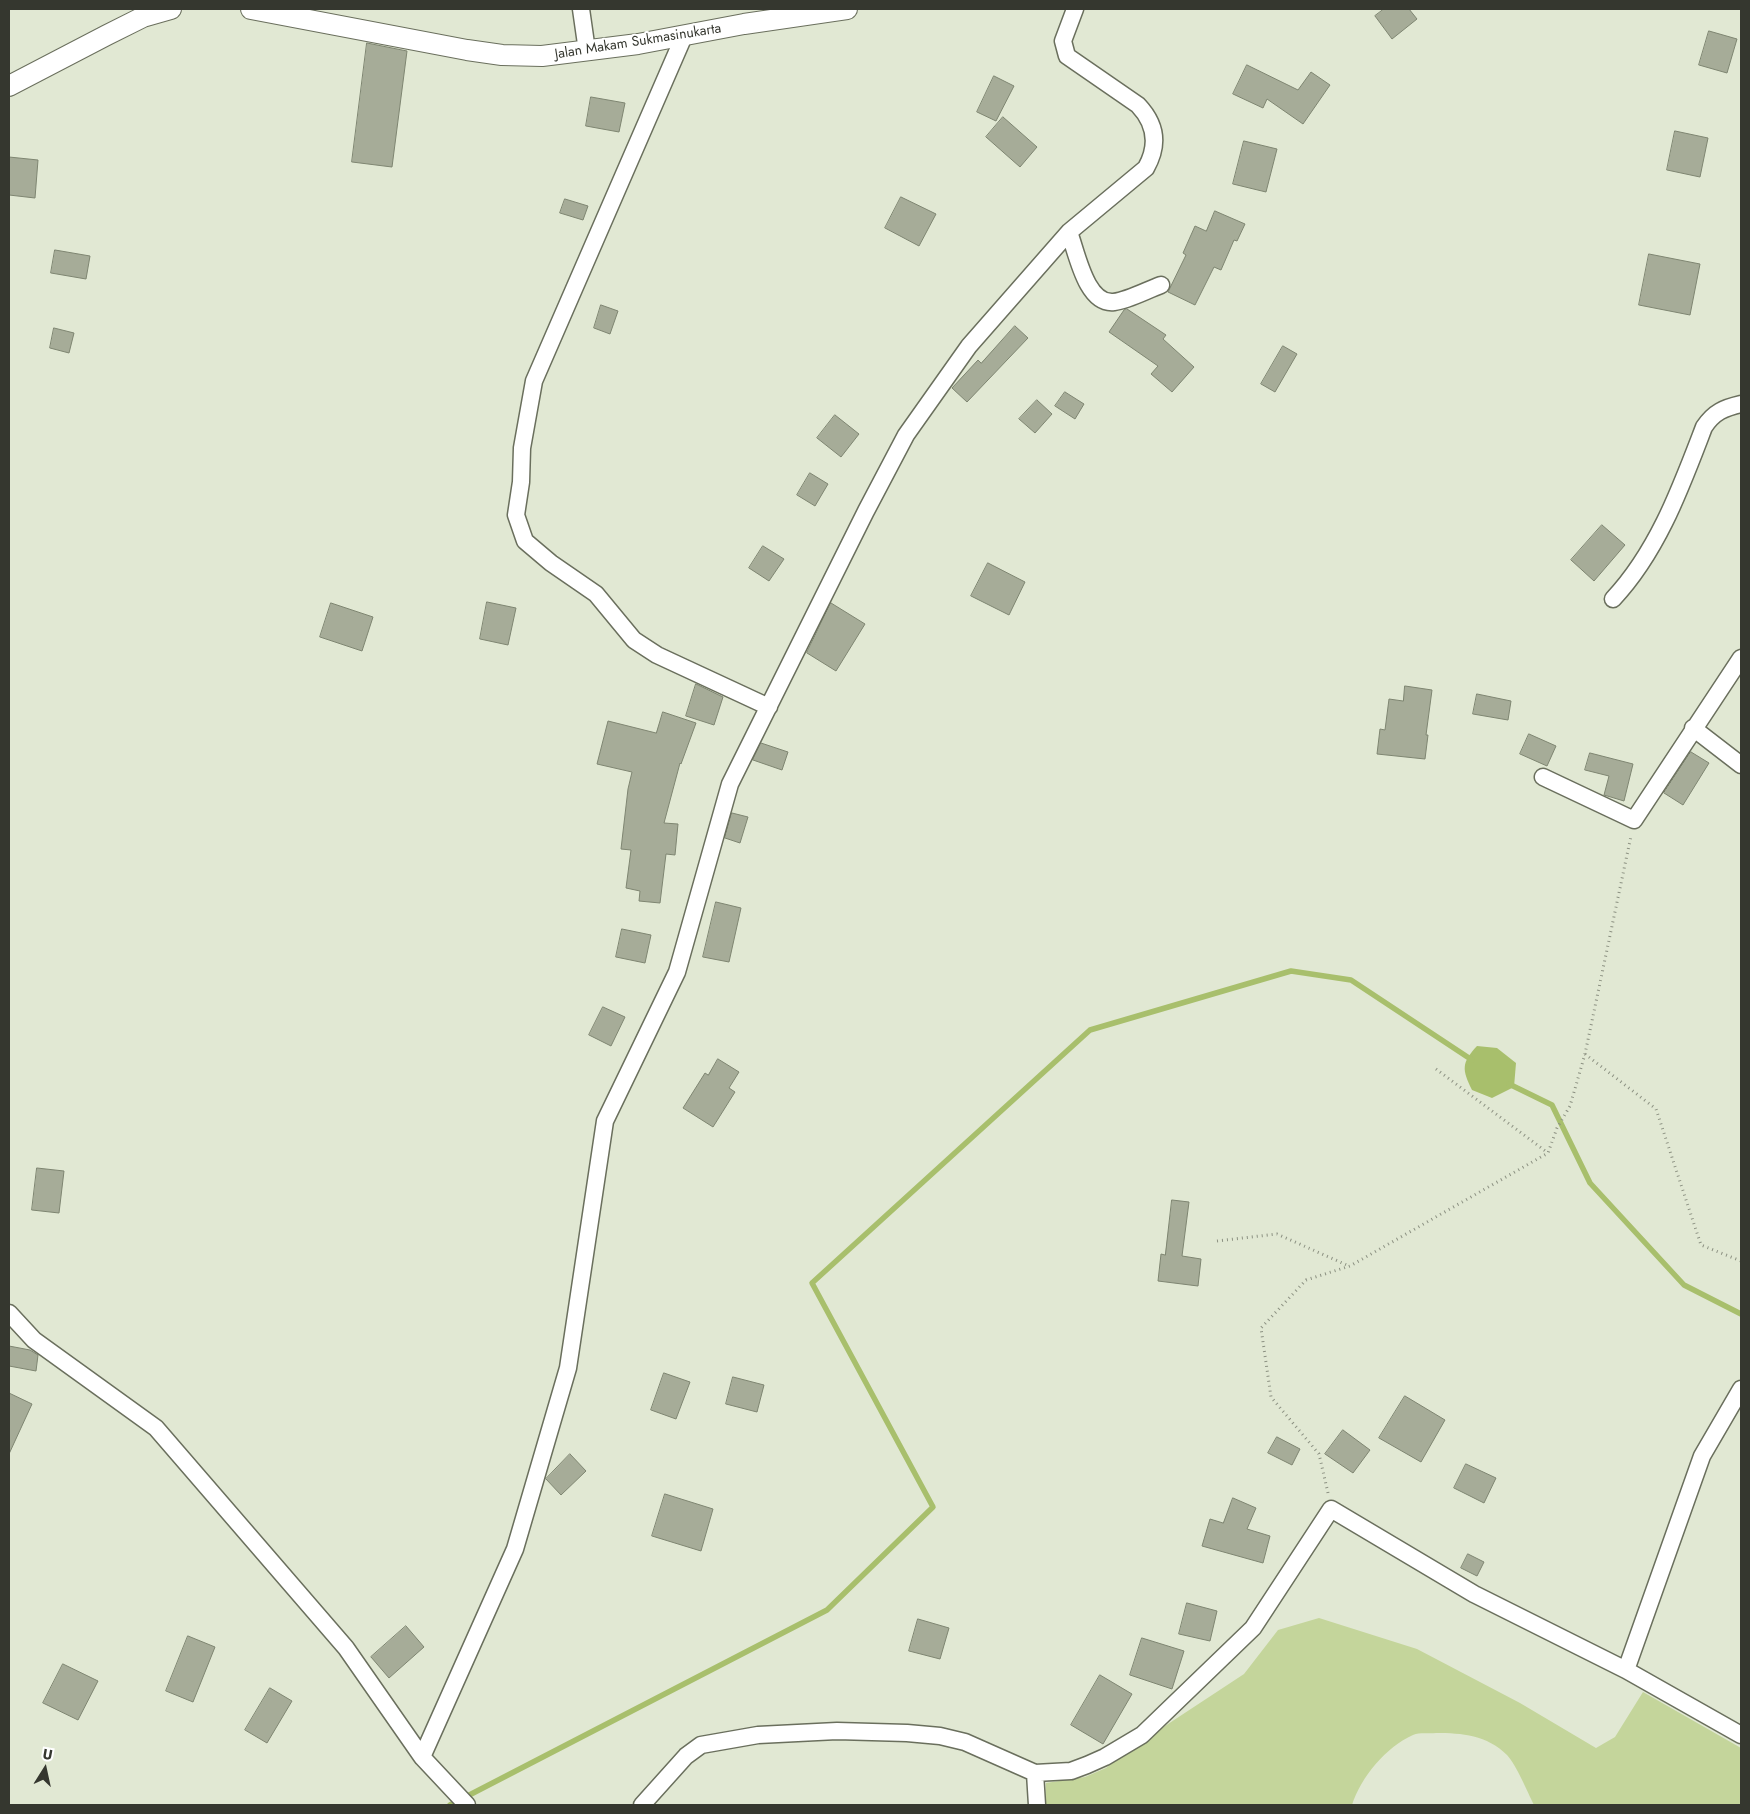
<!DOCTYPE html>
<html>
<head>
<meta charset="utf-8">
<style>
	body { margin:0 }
	#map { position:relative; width:1750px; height:1814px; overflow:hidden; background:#e1e8d3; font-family:Jost,sans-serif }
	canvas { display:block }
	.frame { position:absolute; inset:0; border:10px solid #35372f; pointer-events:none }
	.north { position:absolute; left:20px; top:1744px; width:50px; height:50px; -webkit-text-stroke:4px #fff; paint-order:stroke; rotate:10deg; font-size:14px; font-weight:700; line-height:20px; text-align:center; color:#35372f }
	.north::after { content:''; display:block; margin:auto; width:18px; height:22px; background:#35372f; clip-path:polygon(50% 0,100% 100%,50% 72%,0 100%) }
</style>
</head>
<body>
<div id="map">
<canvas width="1750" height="1814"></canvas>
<div class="frame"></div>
<div class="north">U</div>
</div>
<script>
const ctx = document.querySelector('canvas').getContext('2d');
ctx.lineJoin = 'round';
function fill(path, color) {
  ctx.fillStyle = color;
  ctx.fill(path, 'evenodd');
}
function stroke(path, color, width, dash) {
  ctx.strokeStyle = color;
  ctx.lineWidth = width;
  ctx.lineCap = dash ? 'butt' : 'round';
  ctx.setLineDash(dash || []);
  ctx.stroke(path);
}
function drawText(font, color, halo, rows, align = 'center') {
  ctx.font = font + ' Jost,sans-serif';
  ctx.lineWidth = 4;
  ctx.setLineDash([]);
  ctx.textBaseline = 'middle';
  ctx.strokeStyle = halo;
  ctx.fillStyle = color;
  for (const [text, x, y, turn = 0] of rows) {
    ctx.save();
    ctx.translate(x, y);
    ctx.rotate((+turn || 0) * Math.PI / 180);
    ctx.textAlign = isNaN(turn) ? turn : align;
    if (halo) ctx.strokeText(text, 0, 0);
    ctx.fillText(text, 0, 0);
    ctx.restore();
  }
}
const green = new Path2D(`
	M1319,1618L1417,1649L1520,1703L1596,1748L1615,1737L1643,1692L1741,1748V1805H1534C1527,1791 1517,1766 1507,1755C1487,1735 1462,1733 1436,1733C1429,1734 1420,1732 1413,1735C1386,1747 1361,1777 1352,1805H1045L1046,1783L1085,1777L1106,1768L1127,1751L1244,1674L1278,1630Z`);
const water = new Path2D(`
	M1477,1046L1497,1048L1516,1063L1514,1087L1492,1098L1472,1090C1462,1070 1461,1063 1477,1046Z`);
const stream = new Path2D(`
	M1509,1084L1552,1105L1590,1183L1684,1285L1741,1314
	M450,1805L827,1610L933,1507L812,1283L1090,1030L1291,971L1351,980L1472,1060`);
const building = new Path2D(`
	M1384,9H1409L1417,19L1392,39L1375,16Z
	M1709,31L1737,39L1727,73L1699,65Z
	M367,43L407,51L392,167L352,162Z
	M1247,65L1298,90L1311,72L1330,85L1303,124L1267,99L1263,108L1233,94Z
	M994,76L1014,86L996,121L977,112Z
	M591,97L625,103L619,132L586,126Z
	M1003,117L1037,147L1020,167L986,137Z
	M1675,131L1708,138L1700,177L1667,170Z
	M1244,141L1277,149L1266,192L1233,184Z
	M9,157L38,160L35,198L9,195Z
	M901,197L936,214L919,246L885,228Z
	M565,199L588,206L583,220L560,213Z
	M1215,211L1245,224L1237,241L1234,240L1221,270L1214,267L1195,305L1168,292L1186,255L1183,253L1195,226L1206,231Z
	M55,250L90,256L86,279L51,273Z
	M1649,254L1700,264L1690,315L1639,305Z
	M601,305L618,311L610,334L594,328Z
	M1127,309L1166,335L1163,339L1194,367L1172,392L1151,374L1158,366L1109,332L1124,310Z
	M1015,326L1028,338L967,402L952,388L978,360L981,363Z
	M54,328L74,333L69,353L50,348Z
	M1283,346L1297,354L1275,392L1261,384Z
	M1065,392L1084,404L1075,419L1055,406Z
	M1037,400L1052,414L1035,433L1019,419Z
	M835,415L859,434L841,457L817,438Z
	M810,473L828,484L815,506L797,495Z
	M1602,525L1625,545L1594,581L1571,560Z
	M763,546L784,559L769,581L749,568Z
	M988,563L1025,582L1009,615L971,596Z
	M487,602L516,608L508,645L480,639Z
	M331,603L373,617L362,651L320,637Z
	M831,603L865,624L836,671L807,653Z
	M696,684L723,697L714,725L686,716Z
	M1405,686L1432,690L1426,735H1428L1425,759L1377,754L1380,729L1385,730L1389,699L1403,701Z
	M1477,694L1511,701L1508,720L1473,714Z
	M663,712L696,723L681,764L680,763L664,823L678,824L675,855L666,854L660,903L639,901L640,891L626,888L631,850L621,849L628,789L632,772L597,764L608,721L656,733Z
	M1529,734L1556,746L1547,766L1520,754Z
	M761,743L788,752L782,770L753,760Z
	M1691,752L1709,763L1683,805L1664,793Z
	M1590,753L1633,764L1624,801L1604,795L1609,776L1585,770Z
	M732,813L748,817L740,843L725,838Z
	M716,902L741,908L729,962L703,957Z
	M622,929L651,935L645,963L616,957Z
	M603,1007L625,1017L611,1046L589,1035Z
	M718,1059L739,1072L729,1088L735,1092L713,1127L683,1108L705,1073L708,1075Z
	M37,1168L64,1171L59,1213L32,1210Z
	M1172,1200L1189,1202L1182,1256L1201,1259L1198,1286L1158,1281L1161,1254L1165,1255Z
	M9,1346L30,1350L38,1355L36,1371L9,1366Z
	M664,1373L690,1382L676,1419L651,1410Z
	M733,1377L764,1385L757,1412L726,1404Z
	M9,1393L32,1404L9,1454Z
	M1405,1396L1445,1420L1421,1462L1379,1438Z
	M1343,1430L1370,1450L1353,1473L1325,1454Z
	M1277,1437L1300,1449L1292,1465L1268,1453Z
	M570,1454L586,1471L561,1495L546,1479Z
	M1466,1464L1496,1478L1484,1503L1454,1488Z
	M665,1494L713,1509L701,1551L652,1536Z
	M1233,1498L1256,1508L1247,1529L1270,1536L1263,1563L1202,1546L1210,1519L1223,1523Z
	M1468,1554L1484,1562L1477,1576L1461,1568Z
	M1187,1603L1217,1611L1210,1641L1179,1634Z
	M918,1619L949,1628L940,1659L909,1651Z
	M406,1626L424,1647L389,1678L371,1657Z
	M188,1636L215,1647L193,1702L166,1691Z
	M1142,1638L1184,1651L1172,1689L1130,1675Z
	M63,1664L98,1681L78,1720L43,1703Z
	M1100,1675L1132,1694L1103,1744L1071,1725Z
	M270,1688L292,1701L267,1743L245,1730Z`);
const path = new Path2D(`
	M1585,1054L1656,1109L1701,1245L1741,1261
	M1436,1069L1548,1153
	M1217,1241L1277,1234L1349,1266
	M1328,1493L1319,1454L1271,1397L1261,1328L1306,1280L1350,1266L1548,1153L1557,1128L1570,1106L1585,1054L1631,836`);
const minor = new Path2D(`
	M581,9L587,51
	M684,36L534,381L522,448L521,482L516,515L525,541L551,563L596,594L634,640L657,655L769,707
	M1069,232C1077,253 1086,305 1114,302C1129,300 1147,290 1161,285
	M1613,599C1658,551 1681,487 1704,427C1714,412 1724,408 1741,404
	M1693,728L1741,765
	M1543,777L1634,820L1741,658
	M9,1313L34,1340L156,1428L346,1648L422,1757L467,1805
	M1626,1670L1702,1456L1741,1389
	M422,1757L515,1549L568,1368L605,1121L677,972L730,784L866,511L906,435L969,346L1069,232L1146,168C1159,145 1156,124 1138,105L1067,56L1063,41L1075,9
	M1035,1773L1037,1805
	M642,1805L686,1756L701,1745L758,1735L837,1731L907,1733L940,1736L965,1742L1035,1773L1071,1771L1087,1765L1105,1757L1142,1735L1253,1628L1331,1509L1474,1594L1626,1670L1741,1735`);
const tertiary = new Path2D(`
	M251,9L467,50L502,55L542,56L638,44L744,24L847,9
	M9,86L107,35L143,17L171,9`);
const streetNames = [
	["Jalan Makam Sukmasinukarta",638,42,-9]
];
fill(green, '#c4d59b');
fill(water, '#a8bf6c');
stroke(stream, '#a8bf6c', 5.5);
fill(building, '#a6ac98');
stroke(building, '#7e8571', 1);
stroke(minor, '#6a6f5d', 19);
stroke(tertiary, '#6a6f5d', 22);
stroke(path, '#8c9182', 3, [1, 4]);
stroke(minor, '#fff', 16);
stroke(tertiary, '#fff', 20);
drawText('14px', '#35372f', '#fff', streetNames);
</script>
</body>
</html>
